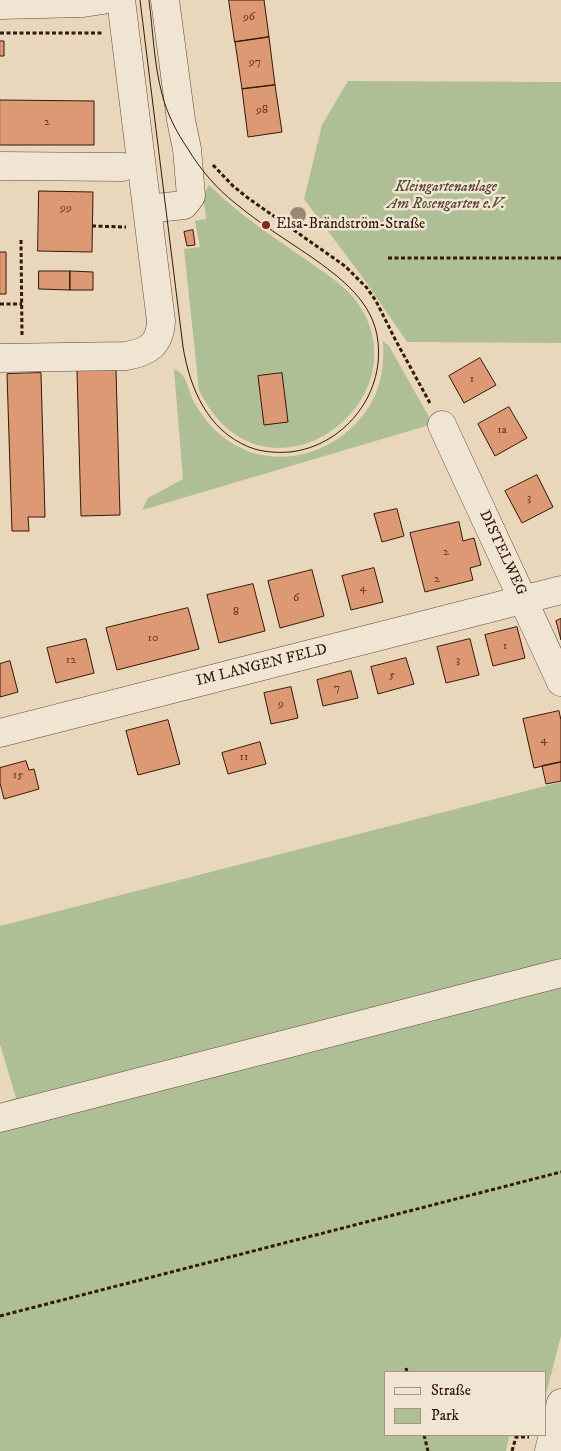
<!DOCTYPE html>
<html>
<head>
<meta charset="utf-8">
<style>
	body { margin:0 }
	#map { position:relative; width:561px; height:1451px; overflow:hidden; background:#e8d7ba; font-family:"IM FELL DW Pica",serif }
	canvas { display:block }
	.legend { position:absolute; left:384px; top:1371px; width:162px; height:65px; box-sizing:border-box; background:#f0e5d2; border:1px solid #a69382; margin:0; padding:6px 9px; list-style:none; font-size:15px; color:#36170a }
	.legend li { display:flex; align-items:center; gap:10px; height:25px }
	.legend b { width:25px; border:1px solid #a69382 }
</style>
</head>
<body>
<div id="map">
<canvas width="561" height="1451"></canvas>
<ul class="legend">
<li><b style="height:6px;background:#f0e5d2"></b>Straße</li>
<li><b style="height:14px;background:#afbf95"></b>Park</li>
</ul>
</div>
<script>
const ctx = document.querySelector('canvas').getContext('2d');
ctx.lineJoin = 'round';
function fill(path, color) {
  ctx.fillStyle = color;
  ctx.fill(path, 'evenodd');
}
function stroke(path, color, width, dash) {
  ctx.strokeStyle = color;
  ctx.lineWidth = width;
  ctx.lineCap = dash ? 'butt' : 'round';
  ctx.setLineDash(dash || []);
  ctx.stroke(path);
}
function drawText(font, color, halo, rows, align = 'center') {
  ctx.font = font + ' "IM FELL DW Pica",serif';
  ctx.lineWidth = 5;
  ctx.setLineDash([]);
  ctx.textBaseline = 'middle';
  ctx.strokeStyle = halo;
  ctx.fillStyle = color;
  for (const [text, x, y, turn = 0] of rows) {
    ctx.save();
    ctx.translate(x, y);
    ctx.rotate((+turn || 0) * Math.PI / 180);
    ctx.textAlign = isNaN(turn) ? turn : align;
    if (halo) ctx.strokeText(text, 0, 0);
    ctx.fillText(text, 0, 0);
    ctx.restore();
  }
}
const green = new Path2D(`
	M348,81L561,82V343L407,342L366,282L304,199L322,125Z
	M209,185C238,214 272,236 305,259C323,272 344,284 357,302C428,403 262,521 199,390L184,249L200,247L195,221L206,219L203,195Z
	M383,341L389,346L433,424L142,510L148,498L183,479L174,369C177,371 182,373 183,376C188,383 190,395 195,404C203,418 216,433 230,442C282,476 353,448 376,393C383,376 384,359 383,341Z
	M561,782V1336L545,1398V1372H385V1435H516L509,1437L506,1451H0V1103L16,1098L0,1044V926Z`);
const building = new Path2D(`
	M229,0H264L269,37L235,42Z
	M269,37L275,85L242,89L235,42Z
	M0,41H4V56H0Z
	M275,85L282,132L248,137L242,89Z
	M0,100L94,101V145H0Z
	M39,191L93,192L92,252L38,251Z
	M193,230L195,245L187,246L184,232Z
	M0,252H6V294H0Z
	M39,271H70V290L39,289Z
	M70,271L93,272V290H70Z
	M480,358L496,385L464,403L449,376Z
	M116,370L120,515L81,516L77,371Z
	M41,373L45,517H28L29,531H12L7,374Z
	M282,373L288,422L264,425L258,376Z
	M509,407L527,438L495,456L478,424Z
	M537,475L553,507L522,523L505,491Z
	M397,509L404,536L382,542L374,514Z
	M459,522L463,541L474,538L481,565L470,568L473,580L425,592L410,533Z
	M374,568L383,602L351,610L342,576Z
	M312,570L324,616L280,628L268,581Z
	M253,584L265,631L219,643L207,595Z
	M188,608L199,649L117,670L106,628Z
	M561,619V640L556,621Z
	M517,627L525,658L493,666L485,635Z
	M86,639L94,673L56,683L47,648Z
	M470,639L479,675L446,683L437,647Z
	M406,658L414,684L378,694L371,667Z
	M10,661L18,692L0,697V664Z
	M351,671L358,698L323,706L317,680Z
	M291,687L298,718L271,724L264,693Z
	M559,711L561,720V762L534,768L523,719Z
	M168,720L180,764L138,775L126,731Z
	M260,742L266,764L228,774L222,753Z
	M26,761L29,770L34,769L39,789L4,799L0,783V768Z
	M561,762V781L546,784L542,766Z`);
const path = new Path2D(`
	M0,33H102
	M213,165L233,186L248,198L345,266L367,288L376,301L395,339L431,405
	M92,226L126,227
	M21,240L22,335
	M388,258H561
	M0,304H22
	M0,1316L561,1172
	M406,1368L407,1372
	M424,1435L428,1451
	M512,1451L516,1437H529`);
const minor = new Path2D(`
	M0,5L83,3L103,0
	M0,166L122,167
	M147,209L184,205L191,196L187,149L181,120L165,0
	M0,358L126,356C148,352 160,345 161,321L121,0
	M442,425L561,682
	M0,733L561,590
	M0,1118L561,973
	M549,1451L561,1403`);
const tram = new Path2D(`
	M140,0L183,347C190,388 207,430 249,447C261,452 276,453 290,452C343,446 384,396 378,342C374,302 341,278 310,256C285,239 259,223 235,203C217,189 200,169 188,149C177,133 167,114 162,94C154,64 153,31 149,0`);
const trees = [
	[298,215]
];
const markers = [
	[266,225,5,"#8f2418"]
];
const numberNames = [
	["96",249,18],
	["97",255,63],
	["98",262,111],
	["2",47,123],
	["99",66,209],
	["1",472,380],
	["1a",502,431],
	["3",529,499],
	["2",446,553],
	["2",437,580],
	["4",363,589],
	["6",296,599],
	["8",236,613],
	["10",153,639],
	["1",505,647],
	["12",71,661],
	["3",458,661],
	["5",392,676],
	["7",337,689],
	["9",281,705],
	["4",544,741],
	["11",244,758],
	["15",18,776]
];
const parkNames = [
	["Kleingartenanlage",446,188],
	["Am Rosengarten e.V.",446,205]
];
const poiNames = [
	["Elsa-Brändström-Straße",276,225]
];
const streetNames = [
	["DISTELWEG",502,553,65],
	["IM LANGEN FELD",262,666,-14]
];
fill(green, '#afbf95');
fill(building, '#dd9974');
stroke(building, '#36170a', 1);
stroke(minor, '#624736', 29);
stroke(path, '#36170a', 3, [4, 2.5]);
stroke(minor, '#f0e5d2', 28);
stroke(tram, '#36170a', 1);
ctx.fillStyle = '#9a8970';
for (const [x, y] of trees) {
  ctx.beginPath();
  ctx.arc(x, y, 8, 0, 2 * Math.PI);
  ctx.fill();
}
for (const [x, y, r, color] of markers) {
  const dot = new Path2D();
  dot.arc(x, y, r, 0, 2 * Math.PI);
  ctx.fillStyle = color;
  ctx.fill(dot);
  stroke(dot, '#f0e5d2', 2);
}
drawText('12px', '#603824', null, numberNames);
drawText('italic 15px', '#5a4934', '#f0e5d2', parkNames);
drawText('15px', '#36170a', '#f0e5d2', poiNames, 'left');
drawText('15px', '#36170a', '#f0e5d2', streetNames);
</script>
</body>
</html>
